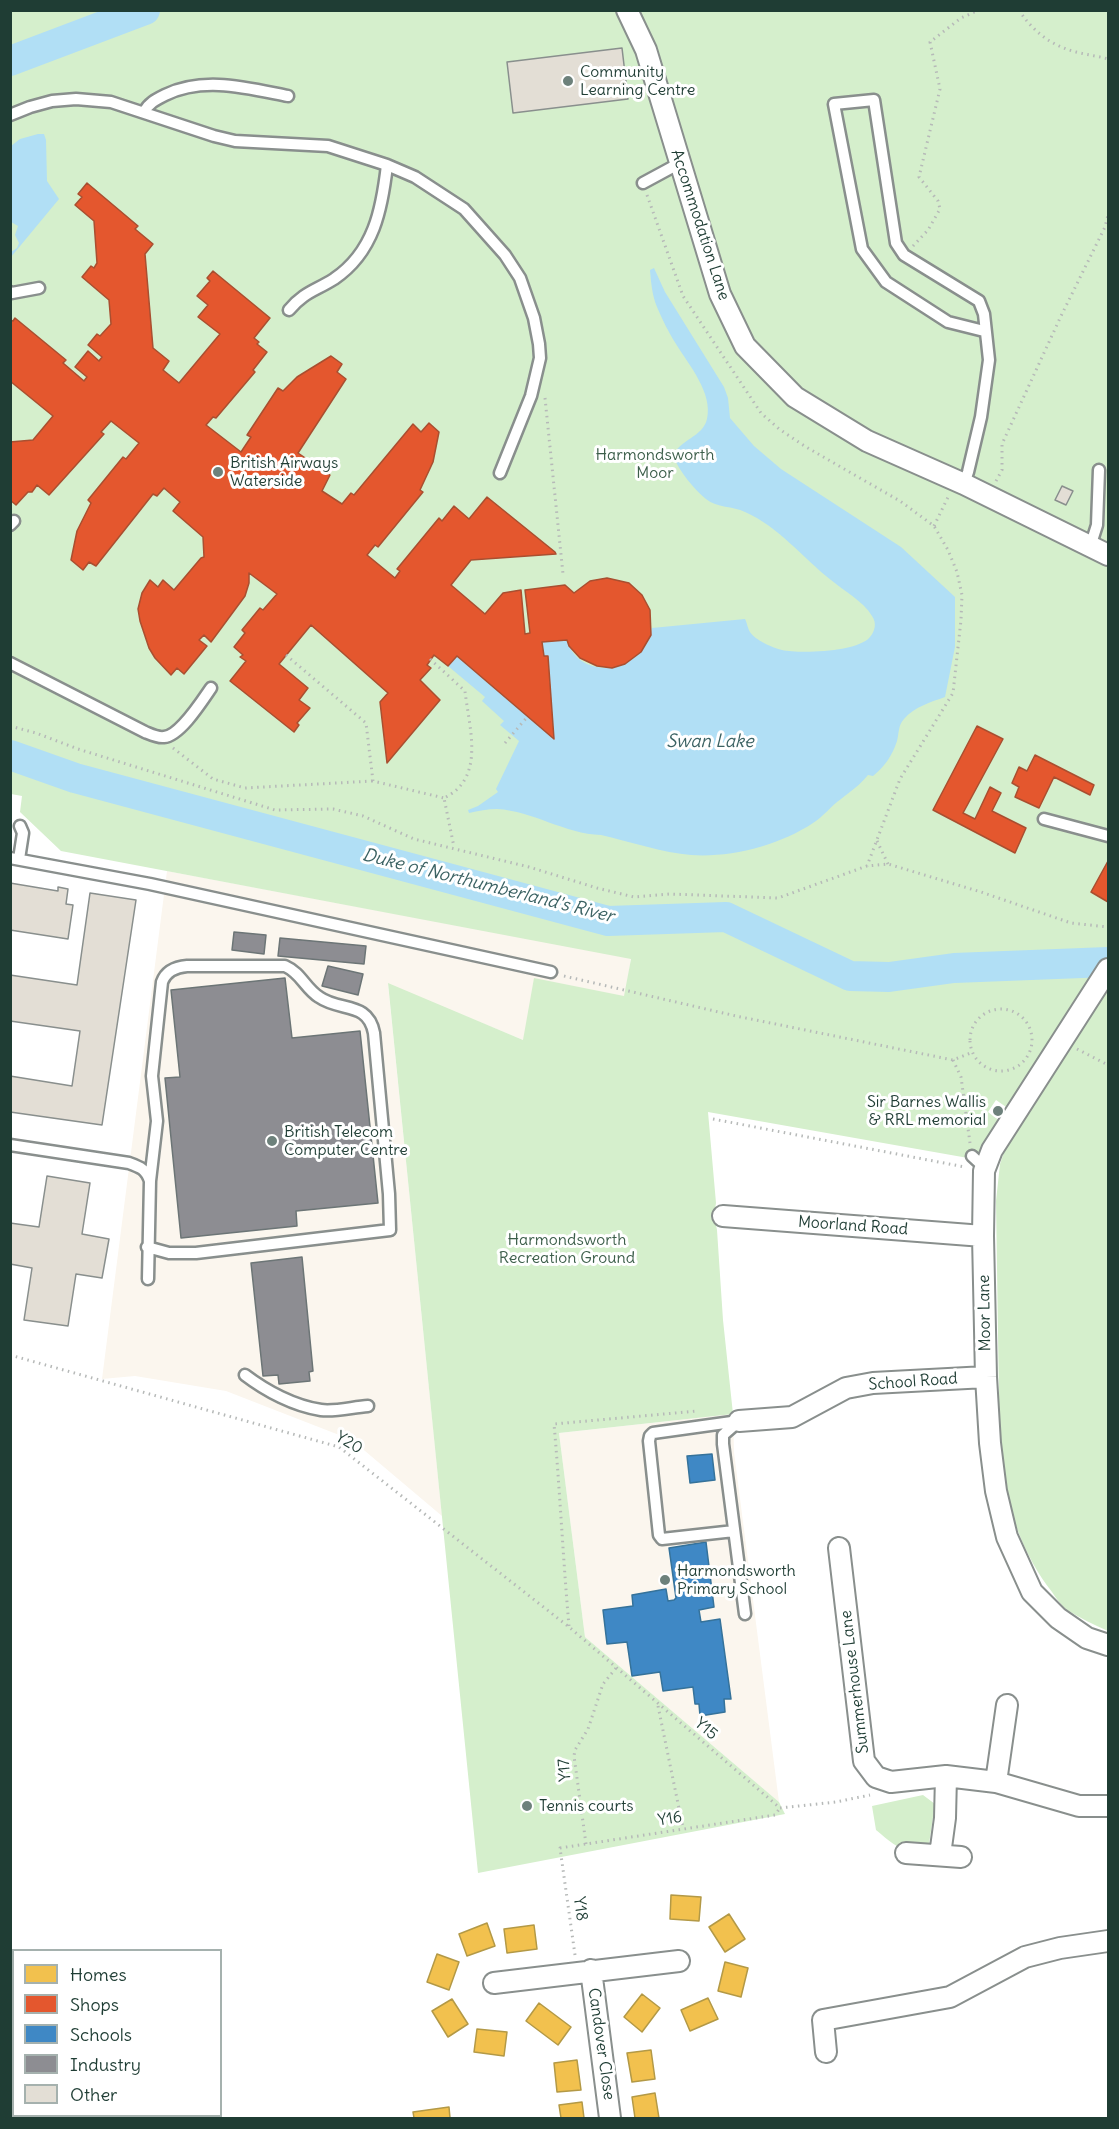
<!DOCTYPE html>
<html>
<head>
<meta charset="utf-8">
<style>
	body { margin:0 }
	#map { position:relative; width:1119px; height:2129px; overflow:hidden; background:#fff; font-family:Delius,sans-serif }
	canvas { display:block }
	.frame { position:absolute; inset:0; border:12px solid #1f3d34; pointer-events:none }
	.legend { position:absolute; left:12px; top:1949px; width:210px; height:168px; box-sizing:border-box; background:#fff; border:2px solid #a5b1ae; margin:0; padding:8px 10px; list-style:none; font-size:18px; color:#1f3d34 }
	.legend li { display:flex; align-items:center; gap:12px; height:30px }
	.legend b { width:30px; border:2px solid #a5b1ae }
</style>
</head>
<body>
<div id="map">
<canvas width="1119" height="2129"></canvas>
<div class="frame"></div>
<ul class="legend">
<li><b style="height:16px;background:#f2c14e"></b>Homes</li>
<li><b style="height:16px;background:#e4572e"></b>Shops</li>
<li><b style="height:16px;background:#3f88c5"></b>Schools</li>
<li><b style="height:16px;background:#8d8d92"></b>Industry</li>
<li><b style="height:16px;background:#e3ded5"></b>Other</li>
</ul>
</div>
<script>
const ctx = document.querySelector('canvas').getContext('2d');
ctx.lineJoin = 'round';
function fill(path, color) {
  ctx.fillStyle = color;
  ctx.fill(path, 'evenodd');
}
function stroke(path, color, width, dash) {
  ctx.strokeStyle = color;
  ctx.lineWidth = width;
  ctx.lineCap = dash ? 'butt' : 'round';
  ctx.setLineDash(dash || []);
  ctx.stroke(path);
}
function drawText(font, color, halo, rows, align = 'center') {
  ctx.font = font + ' Delius,sans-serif';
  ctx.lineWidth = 6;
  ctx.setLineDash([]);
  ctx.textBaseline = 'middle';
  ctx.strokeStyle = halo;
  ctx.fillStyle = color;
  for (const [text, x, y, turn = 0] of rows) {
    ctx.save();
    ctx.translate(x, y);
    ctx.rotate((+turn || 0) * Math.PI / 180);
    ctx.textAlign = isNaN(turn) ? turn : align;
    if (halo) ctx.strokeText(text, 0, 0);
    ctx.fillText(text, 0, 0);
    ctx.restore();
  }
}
const built = new Path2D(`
	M167,871L631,958L625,997L523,1040L388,984L442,1516L352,1440L226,1391L135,1376L102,1379Z
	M733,1414L734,1452L779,1802L585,1637L559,1433Z`);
const green = new Path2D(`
	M10,11H1108V962L954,968L889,977L850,976L726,917L608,921L75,778L11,755Z
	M11,761L74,784L607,925L723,927L847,985L877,986L990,976L1101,969L1009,1109L996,1100L988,1112L1000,1121L978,1156L968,1158L708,1112L716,1203L714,1215L717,1230L723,1320L733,1414L559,1433L585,1637L779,1802L785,1814L478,1873L388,983L523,1040L534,978L624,996L631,959L61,851L20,812L22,796L11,794Z
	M1108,976V1631C1094,1625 1080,1618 1067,1610C1061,1605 1056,1598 1052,1592C1023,1555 1010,1514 1000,1468L996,1201L1000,1164L1010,1135Z
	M923,1795L935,1804L929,1844C905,1857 894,1845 876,1830L872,1806Z`);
const water = new Path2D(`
	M38,134H44L46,140L47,181L59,199L11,257V252L17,248L19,243L15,235L18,226L11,222V146L20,139Z
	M654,268L665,292L724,387L728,398L730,418L754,446L781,469L901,547L955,597V647L945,697C931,702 914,707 904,719C898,725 899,734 897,741C892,756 885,766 873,776L868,775C860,785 851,791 841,799C831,806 823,817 813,823C780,845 731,858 691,855C664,853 628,841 601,835C565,834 533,811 497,809C488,809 478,811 469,813L468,810L478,806L498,792L496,789L519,741L500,725L504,721L482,701L485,697L448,666L457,656L554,738L548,656H544L542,642L567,640C579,682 643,675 652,628L745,619C747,623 748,629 750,632C755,640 773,648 782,650C800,654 858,652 870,637C875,631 877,623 872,616C863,601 844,591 831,580C803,558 779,527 745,512C733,506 717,508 706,499C693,488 680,472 673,456C679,440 703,437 707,419C713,393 689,365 676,344C669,333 662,319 657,307C652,295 651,282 650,270Z`);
const homes = new Path2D(`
	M671,1895L701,1897L699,1921L670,1919Z
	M729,1914L745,1939L725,1952L709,1927Z
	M487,1923L495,1946L467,1956L459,1934Z
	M534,1925L537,1949L507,1953L504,1929Z
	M437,1954L459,1962L449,1990L427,1982Z
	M725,1962L748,1968L741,1997L718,1991Z
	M642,1994L660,2008L642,2032L624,2017Z
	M708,1998L718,2019L690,2031L681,2010Z
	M452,1999L468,2024L448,2037L432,2011Z
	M539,2003L571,2027L558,2045L526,2021Z
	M477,2029L507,2032L504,2056L474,2052Z
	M651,2050L655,2079L632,2082L627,2053Z
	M577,2060L581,2090L557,2092L554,2063Z
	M655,2093L659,2118H635L632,2097Z
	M582,2102L584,2118H561L559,2105Z
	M449,2107L450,2118H414L413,2112Z`);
const shops = new Path2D(`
	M87,183L138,226L135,229L153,244L145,254L153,348L169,361L163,370L179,383L220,334L198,317L208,305L197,296L210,281L207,278L213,271L270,318L254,338L259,342L257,344L267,352L253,370L255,372L216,418L213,417L206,425L241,452L251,437L247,435L278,388L283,391L297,377L331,356L342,364L337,372L346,379L298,453L330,475L322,491L342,504L351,493L354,495L413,424L421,432L429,423L439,432L433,462L420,490L423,492L378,547L375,545L367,555L395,578L400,571L397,569L439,518L442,521L454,506L469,519L487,497L555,552L556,554L471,560L451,585L485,614L503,593L521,590L525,634L530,633L525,590L565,585L574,593L590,581L607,578L629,583L642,595L650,610L651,635L641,652L625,664L612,668L597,666L580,658L569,646L567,640L542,642L544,656H548L554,739L457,656L448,666L434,655L427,665L431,668L420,680L440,700L387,763L380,702L388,693L311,625L279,664L308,688L299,700L310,708L297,723L299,725L294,732L230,681L246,661L240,657L243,655L234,647L245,633L242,630L260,608L263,610L277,594L249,573V583L245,596L211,642L204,635L199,640L207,646L184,674L177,668L171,675L155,658L149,648L140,621L138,609L142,593L150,580L158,587L163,580L174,590L201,558L204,557L203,537L173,511L180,502L164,488L157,496L153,494L96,566L89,562L83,570L71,560L77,531L91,503L88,500L123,457L126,459L139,443L111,421L101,432L104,434L49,495L37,485L32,492H28L16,505L10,500V442L33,440L53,416L10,381V320L13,321L15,318L66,360L63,363L84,381L87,377L75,367L88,351L99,361L102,357L88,345L97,334L100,336L111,324L109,300L82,277L91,266L94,268L97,263L94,221L75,205L82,197L78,194Z
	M977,726L1003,739L963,813L975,819L990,787L1001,793L992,811L1026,828L1015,853L933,810Z
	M1035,755L1094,785L1090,795L1054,777L1039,808L1015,797L1019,787L1012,783L1019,767L1027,771Z
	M1108,861V902L1091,892Z`);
const schools = new Path2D(`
	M712,1454L715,1480L690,1483L687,1456Z
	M706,1542L714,1607L699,1610L701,1622L720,1619L731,1699H724L725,1712L700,1716L699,1704H695L693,1687L663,1691L660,1672L632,1676L627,1642L607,1644L603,1610L633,1606L632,1595L666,1589L668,1601L674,1600L676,1598L669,1548Z`);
const industry = new Path2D(`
	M234,932L266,935L264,954L232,950Z
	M280,938L366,946L364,964L278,956Z
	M328,966L363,974L358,995L322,986Z
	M285,978L292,1038L360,1031L378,1203L296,1211L297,1226L181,1238L165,1078L180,1077L171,990Z
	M302,1257L313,1371L309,1372L310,1381L279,1384L278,1375L263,1376L251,1263Z`);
const river = new Path2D(`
	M10,61L145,10
	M10,755L75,778L608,921L726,917L850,976L889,977L954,968L1108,962`);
const building = new Path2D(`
	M622,48L628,99L513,113L507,62Z
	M1062,486L1073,491L1066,505L1055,500Z
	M10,883L58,891V887L68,889L66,904L73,905L68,939L10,930Z
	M90,893L136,900L102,1125L10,1112V1076L72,1086L80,1031L10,1021V975L77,985Z
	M47,1176L90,1183L82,1234L109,1239L102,1278L76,1274L68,1326L24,1320L32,1268L10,1264V1223L39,1227Z`);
const path = new Path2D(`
	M1019,10C1032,31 1052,46 1076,52C1087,55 1098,56 1108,59
	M647,195L683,296L761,413L779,429L806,447L900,501L934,526L948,550L957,572L962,595L961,620L953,693L900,779L867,866
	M913,246L928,230L940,209L938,201L919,177L940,89L930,42L961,18L979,10
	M545,398L563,574
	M996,481L1002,470V444L1061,316L1105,227L1108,215
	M934,526L949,495
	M286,655L366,723L373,781L444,798
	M430,659L465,691C469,728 486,778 444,798L454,847
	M10,726L36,733L78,749L275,810L333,809L363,816L414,839L529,867L597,888L634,897L670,894L778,898L867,866L888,864L981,892L1071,923L1108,927
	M505,743L528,716
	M173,748L213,779L245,788L373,781
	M877,841L888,864
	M564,976L736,1016L953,1060L973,1052
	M970 1040a31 31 0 1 1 62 0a31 31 0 1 1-62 0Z
	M1077,1049L1108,1065
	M953,1060L961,1077L970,1143
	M713,1119L965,1167
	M10,1355L339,1447L569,1627L780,1808
	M569,1626C563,1559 560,1491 554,1424L697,1411
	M658,1706L683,1828
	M780,1808L836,1802L870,1795
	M586,1844L574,1756L575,1750L588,1729L603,1684L616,1668
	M575,1955L560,1848L775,1815L780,1808`);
const service = new Path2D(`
	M144,112C149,103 155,100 165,95C204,76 247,88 288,96
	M10,115L30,107L52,101L76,99L111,102L214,136L235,141L328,146L387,165L415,177L464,209L505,255L520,278L534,318L539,344L540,358L531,396L500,473
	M643,183L680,163
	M10,292L12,293L39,288
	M289,310C304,292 315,291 334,279C374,252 382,209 387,165
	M964,484L968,472L981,417L989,360L984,314L979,301L904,255L896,243L874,100L834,104L862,249L886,282L948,322L984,331
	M10,525L14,521
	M1090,547L1097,525L1099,470
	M10,663L145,732C150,734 158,738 164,737C180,736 202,701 211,688
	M1044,819L1108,836
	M10,858L150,884L551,972
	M19,859L23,833L20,826
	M10,1145L129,1163C140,1167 146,1169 150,1181L148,1279
	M972,1156L984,1167
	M147,1247L169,1253H196L390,1230L389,1194L374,1033C368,1001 340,1012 319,997C305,988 301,973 285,966H187C175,967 166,971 162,982L152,1076L157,1121L150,1181
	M245,1375C266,1391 294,1406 321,1410C335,1412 353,1407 368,1406
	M739,1421L723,1435V1444L745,1614
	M734,1531L662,1539L659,1535L649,1441L650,1436L653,1433L739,1421`);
const minor = new Path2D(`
	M627,10L646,50L720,294L745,346L795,397L867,441L964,484L1108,555
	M1108,969L992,1150L984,1171L983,1236L986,1377L990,1443L996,1491L1007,1537L1032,1592L1058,1618L1087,1638L1108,1645
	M723,1216L983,1236
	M739,1421L792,1417L846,1388L873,1383L986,1377
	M839,1548L864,1761L876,1777L891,1782L946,1776L996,1782L1079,1806H1108
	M996,1782L1007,1705
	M906,1853L961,1857
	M940,1855L945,1818L946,1776
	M591,1970L610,2118
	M494,1983L679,1961
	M826,2052L823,2020L950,1997L1025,1957L1060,1948L1108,1941`);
const markers = [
	[568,81,6,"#6d817b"],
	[218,472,6,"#6d817b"],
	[998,1111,6,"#6d817b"],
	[272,1141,6,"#6d817b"],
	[665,1580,6,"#6d817b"],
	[527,1806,6,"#6d817b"]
];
const poiNames = [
	["Community",580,72],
	["Learning Centre",580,90],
	["British Airways",230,463],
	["Waterside",230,481],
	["Sir Barnes Wallis",986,1102,"right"],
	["& RRL memorial",986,1120,"right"],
	["British Telecom",284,1132],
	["Computer Centre",284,1150],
	["Harmondsworth",677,1571],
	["Primary School",677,1589],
	["Tennis courts",539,1806]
];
const streetNames = [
	["Accommodation Lane",700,225,72],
	["Moorland Road",853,1226,4],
	["Moor Lane",985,1313,-91],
	["School Road",913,1382,-4],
	["Y20",349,1443,30],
	["Summerhouse Lane",855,1682,-97],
	["Y15",706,1729,40],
	["Y17",565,1770,-95],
	["Y16",670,1819,-9],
	["Y18",580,1909,82],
	["Candover Close",601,2044,82]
];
const parkNames = [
	["Harmondsworth",655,455],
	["Moor",655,473],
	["Harmondsworth",567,1240],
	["Recreation Ground",567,1258]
];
const waterNames = [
	["Swan Lake",710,742],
	["Duke of Northumberland's River",488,886,14]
];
fill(built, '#fbf6ee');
fill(green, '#d5efcc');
fill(water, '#b1dff5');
fill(homes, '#f2c14e');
stroke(homes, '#b39946', 1.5);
fill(shops, '#e4572e');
stroke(shops, '#a94f30', 1.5);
fill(schools, '#3f88c5');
stroke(schools, '#35729a', 1.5);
fill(industry, '#8d8d92');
stroke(industry, '#6c7576', 1.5);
stroke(river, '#b1dff5', 30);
fill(building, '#e3ded5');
stroke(building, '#898f8d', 1.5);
stroke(service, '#898f8d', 15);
stroke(minor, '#898f8d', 24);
stroke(path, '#b6b9b8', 3, [1.5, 4.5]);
stroke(service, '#fff', 10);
stroke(minor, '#fff', 20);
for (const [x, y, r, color] of markers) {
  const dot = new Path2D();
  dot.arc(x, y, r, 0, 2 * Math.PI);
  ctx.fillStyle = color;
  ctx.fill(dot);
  stroke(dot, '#fff', 2);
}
drawText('16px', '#1f3d34', '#fff', poiNames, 'left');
drawText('16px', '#1f3d34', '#fff', streetNames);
drawText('16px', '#3c5e4a', '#fff', parkNames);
drawText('italic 18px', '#3b6263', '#fff', waterNames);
</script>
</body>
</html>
